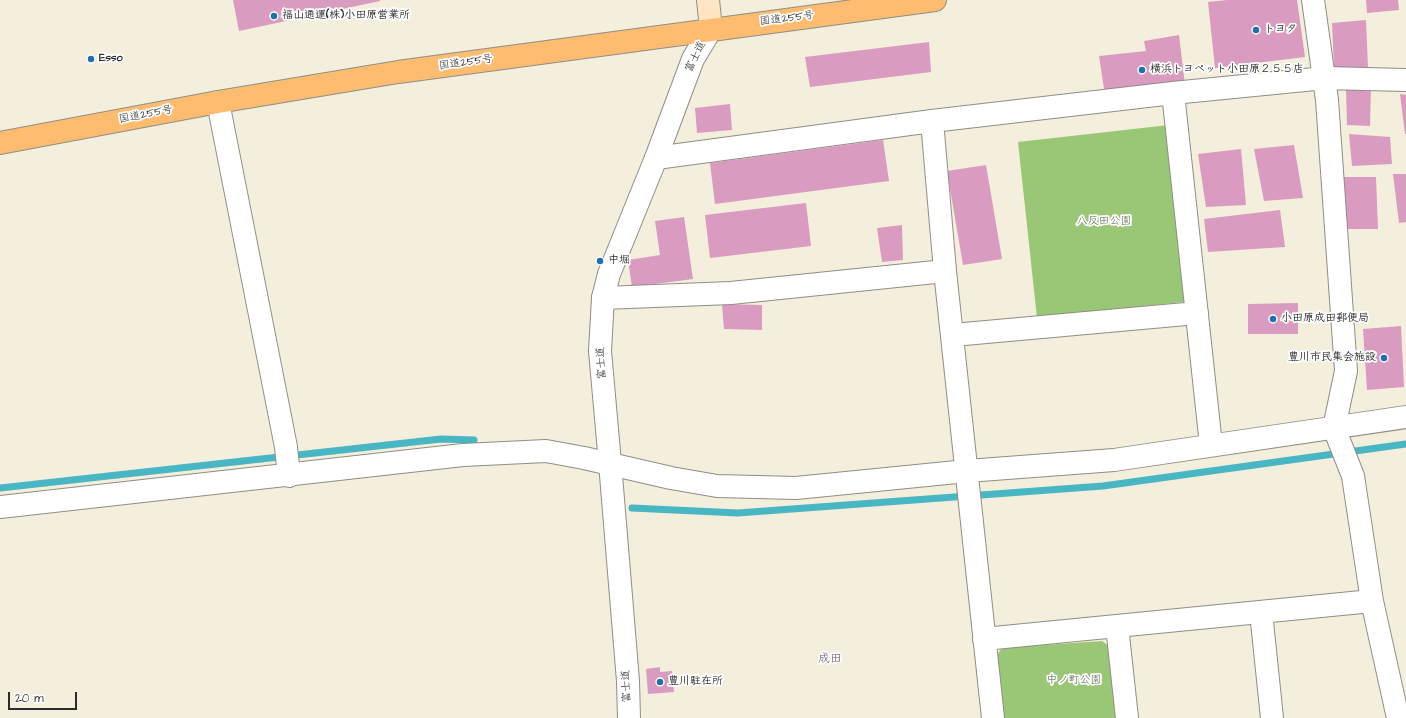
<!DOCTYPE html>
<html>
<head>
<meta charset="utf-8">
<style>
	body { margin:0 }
	#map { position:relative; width:1406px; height:718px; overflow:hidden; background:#f3efdc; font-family:"Architects Daughter",sans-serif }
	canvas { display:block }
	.scale { position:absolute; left:8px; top:692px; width:69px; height:18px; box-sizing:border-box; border:2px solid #2b2b2b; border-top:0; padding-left:5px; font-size:12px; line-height:14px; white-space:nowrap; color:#2b2b2b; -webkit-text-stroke:3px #fff; paint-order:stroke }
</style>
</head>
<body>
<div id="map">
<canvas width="1406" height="718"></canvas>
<div class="scale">20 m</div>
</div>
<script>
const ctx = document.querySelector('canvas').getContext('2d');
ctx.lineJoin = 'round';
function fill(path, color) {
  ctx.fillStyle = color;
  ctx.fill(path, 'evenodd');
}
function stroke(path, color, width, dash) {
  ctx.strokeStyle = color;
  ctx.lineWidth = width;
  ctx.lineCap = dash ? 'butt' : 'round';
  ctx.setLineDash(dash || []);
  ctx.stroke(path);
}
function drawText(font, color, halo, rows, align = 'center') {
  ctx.font = font + ' "Architects Daughter","Klee One",sans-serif';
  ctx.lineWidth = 3.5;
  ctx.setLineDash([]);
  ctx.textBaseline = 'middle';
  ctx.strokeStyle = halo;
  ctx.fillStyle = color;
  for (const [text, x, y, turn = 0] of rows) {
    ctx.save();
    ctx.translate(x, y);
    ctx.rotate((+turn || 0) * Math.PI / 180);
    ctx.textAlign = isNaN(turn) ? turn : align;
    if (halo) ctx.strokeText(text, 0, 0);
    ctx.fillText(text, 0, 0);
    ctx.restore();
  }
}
const green = new Path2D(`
	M1169,125L1191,301L1037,318L1018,142Z
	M1102,641L1109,646L1117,718H1003L996,656L1002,648Z`);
const stream = new Path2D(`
	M0,488L441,439L474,440
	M632,508L738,513L1103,486L1406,444`);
const building = new Path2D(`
	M233,0H380V1L239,31Z
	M1227,0H1297L1305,57L1215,68L1208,2Z
	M1366,0H1398L1399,10L1367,13Z
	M1366,20L1368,68H1334L1332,23Z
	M1179,35L1185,85L1105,95L1099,56L1146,51L1144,41Z
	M929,42L931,72L810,87L805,57Z
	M1371,86L1370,126L1347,125L1346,90Z
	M1400,94L1406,95V134H1405Z
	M730,104L732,130L697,133L695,108Z
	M1349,134L1390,137L1392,164L1352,166Z
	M883,140L889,181L715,204L710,163Z
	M1294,145L1303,198L1264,201L1254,149Z
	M1241,149L1246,205L1206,207L1198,154Z
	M986,165L1002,259L963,265L947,171Z
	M1393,174H1406V222L1399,223Z
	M1343,177H1376L1378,229H1346Z
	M806,203L811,246L710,258L705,215Z
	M1280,210L1285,247L1208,252L1204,219Z
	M684,217L693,279L632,287L628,260L660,255L655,221Z
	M902,225L903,260L882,262L877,228Z
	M1298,303V334H1248V304Z
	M722,304L762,305V330L724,329Z
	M1401,326L1404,387L1367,390L1363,329Z
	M660,667V672L672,671L674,692L648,694L646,669Z`);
const minor = new Path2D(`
	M1313,0L1327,100L1346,371L1334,428L1353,476L1372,601L1398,718
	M1173,93L1211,445
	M218,102L286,447L289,476
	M932,121L945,271L993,718
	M656,158L932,121L1173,93L1325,78L1406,80
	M603,298L731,293L945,271
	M953,335L1197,313
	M610,463L628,681L629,718
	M1261,612L1272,718
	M1117,626L1127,718
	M984,639L1372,601`);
const tertiary = new Path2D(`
	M610,463L600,351L603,298L609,274L656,158L693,59L711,29
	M0,507L463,455L546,451L584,458L671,478L717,486L796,488L967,471L1114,460L1406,417`);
const secondary = new Path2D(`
	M708,0L711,29`);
const trunk = new Path2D(`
	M0,143L218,102L398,72L935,0`);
const markers = [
	[274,16,4,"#1f6fb2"],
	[1256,30,4,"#1f6fb2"],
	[91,59,4,"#1f6fb2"],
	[1142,70,4,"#1f6fb2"],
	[600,261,4,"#1f6fb2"],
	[1273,319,4,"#1f6fb2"],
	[1384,358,4,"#1f6fb2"],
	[660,682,4,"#1f6fb2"]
];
const poiNames = [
	["福山通運(株)小田原営業所",282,16],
	["トヨタ",1264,30],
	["Esso",99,59],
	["横浜トヨペット小田原２５５店",1150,70],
	["中堀",608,261],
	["小田原成田郵便局",1281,319],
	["豊川市民集会施設",1376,358,"right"],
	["豊川駐在所",668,682]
];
const streetNames = [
	["国道255号",787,19,-7],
	["富士道",696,57,-64],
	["国道255号",466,63,-8],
	["国道255号",146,115,-11],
	["富士道",602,363,-93],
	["富士道",627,686,-92]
];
const parkNames = [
	["八反田公園",1104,222],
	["中ノ町公園",1074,681]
];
const neighbourhoodNames = [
	["成田",830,659]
];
fill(green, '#9ac775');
stroke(stream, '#48b6c3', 7);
fill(building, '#da9bc0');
stroke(minor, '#8f8d84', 24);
stroke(tertiary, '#8f8d84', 24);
stroke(secondary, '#8f8d84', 24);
stroke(trunk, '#8f8d84', 24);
stroke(minor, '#fff', 22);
stroke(tertiary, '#fff', 22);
stroke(secondary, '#ffe4c6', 22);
stroke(trunk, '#febc70', 22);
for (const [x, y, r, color] of markers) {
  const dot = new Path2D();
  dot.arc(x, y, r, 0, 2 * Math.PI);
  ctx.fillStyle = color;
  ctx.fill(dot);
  stroke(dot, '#fff', 1.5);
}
drawText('bold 11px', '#2b2b2b', '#fff', poiNames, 'left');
drawText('11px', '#2b2b2b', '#fff', streetNames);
drawText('11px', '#526245', '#fff', parkNames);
drawText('12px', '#68525f', '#fff', neighbourhoodNames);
</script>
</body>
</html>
